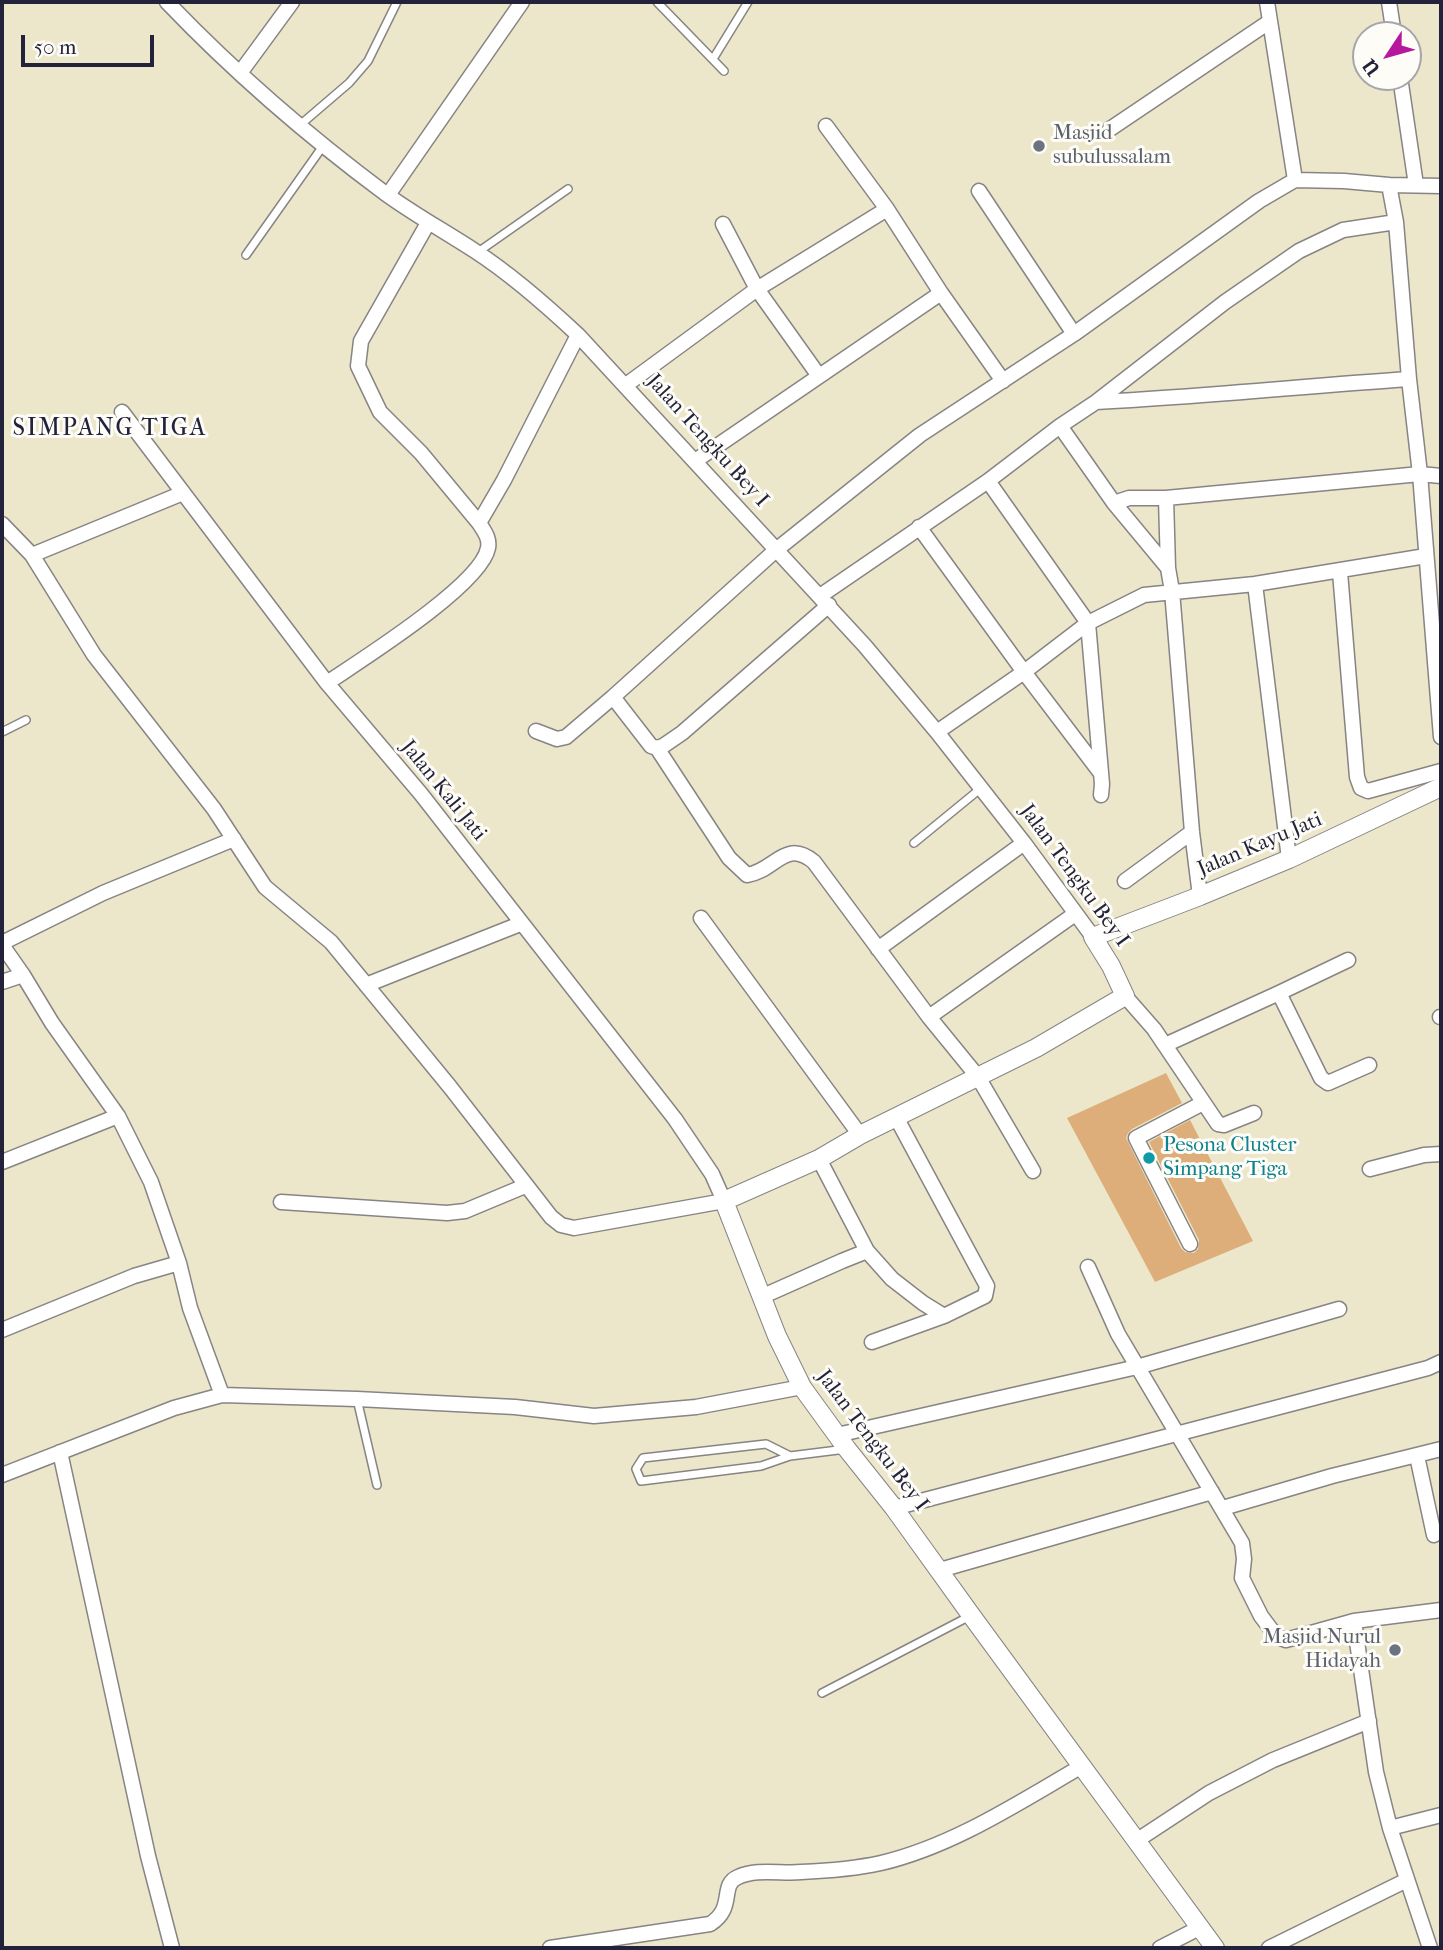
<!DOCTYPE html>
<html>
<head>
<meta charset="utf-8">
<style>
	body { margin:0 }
	#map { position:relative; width:1443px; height:1950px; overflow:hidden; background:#ece7cb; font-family:"IM FELL French Canon",serif }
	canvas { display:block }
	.frame { position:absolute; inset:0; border:4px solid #22223b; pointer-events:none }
	.north { position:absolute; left:1352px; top:21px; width:70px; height:70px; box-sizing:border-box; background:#fdfcf7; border:2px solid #a5a5ac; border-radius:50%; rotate:234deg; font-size:19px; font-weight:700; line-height:28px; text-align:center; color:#22223b }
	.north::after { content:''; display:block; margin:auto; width:24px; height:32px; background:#b5179e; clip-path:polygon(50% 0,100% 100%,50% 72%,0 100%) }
	.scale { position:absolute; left:21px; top:35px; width:133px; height:32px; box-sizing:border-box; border:4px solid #22223b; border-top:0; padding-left:9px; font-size:21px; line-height:24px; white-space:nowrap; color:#22223b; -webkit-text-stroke:5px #fdfcf7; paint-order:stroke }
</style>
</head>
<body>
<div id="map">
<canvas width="1443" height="1950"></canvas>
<div class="frame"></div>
<div class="north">U</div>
<div class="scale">50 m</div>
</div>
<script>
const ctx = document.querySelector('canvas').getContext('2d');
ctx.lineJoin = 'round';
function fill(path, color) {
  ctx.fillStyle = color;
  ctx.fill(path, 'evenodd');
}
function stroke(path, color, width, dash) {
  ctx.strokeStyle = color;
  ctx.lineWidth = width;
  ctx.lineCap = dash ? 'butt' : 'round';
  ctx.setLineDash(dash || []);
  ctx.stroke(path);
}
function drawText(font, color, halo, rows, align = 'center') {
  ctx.font = font + ' "IM FELL French Canon",serif';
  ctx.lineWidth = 6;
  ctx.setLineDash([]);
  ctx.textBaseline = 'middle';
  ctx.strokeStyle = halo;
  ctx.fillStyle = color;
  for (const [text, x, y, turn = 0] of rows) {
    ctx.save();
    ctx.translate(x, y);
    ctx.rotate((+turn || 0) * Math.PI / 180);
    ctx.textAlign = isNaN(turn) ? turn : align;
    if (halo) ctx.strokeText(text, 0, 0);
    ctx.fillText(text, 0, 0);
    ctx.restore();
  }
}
const building = new Path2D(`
	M1166,1073L1182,1103L1132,1129L1128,1133L1126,1138L1181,1248L1185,1252L1194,1253L1198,1249L1199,1240L1149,1142L1190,1120L1253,1241L1155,1282L1067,1118Z`);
const service = new Path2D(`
	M657,2L724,71
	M713,59L748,2
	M300,125L349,83L368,61L397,2
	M478,252L568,189
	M246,255L323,146
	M2,732L26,720
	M914,843L980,789
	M357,1399L377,1485
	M790,1456L766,1444L643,1458L636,1469L641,1481L761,1466L790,1456L846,1449
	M822,1693L970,1616`);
const minor = new Path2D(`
	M167,2C234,72 308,136 386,194C415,215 446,232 475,251C512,275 546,305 578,335L865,646L937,732L1024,843L1093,937
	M1267,2L1295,180L1344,181L1389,185
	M1389,2L1394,35
	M240,73L292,2
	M1400,77L1416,185
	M826,126L887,209L941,293L1003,381
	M1110,129L1269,22
	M1441,186L1389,185L1396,222L1409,379L1420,474L1441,737
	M979,191L1074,334
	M388,195L522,2
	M428,223L361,341L358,366L380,412L421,453L479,523
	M723,224L757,289L819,376
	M626,385L757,289L887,209
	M1096,402C1200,397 1305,386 1409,379
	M1060,426L1114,503L1168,568
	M695,461L941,293
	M988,481L1088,623L1102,784L1101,795
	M1166,498L1168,568L1172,591L1192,832L1200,896
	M1114,503L1129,498H1166L1420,474L1441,476
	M2,524L32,555L94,655L214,809L265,887L331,942L450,1087L551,1217L561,1225L574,1228L724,1201L712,1174L675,1119L421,794L327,683L122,412
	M919,527L1024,672L1100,772
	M32,555L183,493
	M1340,572L1357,777L1361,788L1368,791L1441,771
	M1255,584L1289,859
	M820,596L988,481L1060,426L1096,402L1225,302L1299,251L1343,230L1396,222
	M829,605L682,733L663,746L657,748L651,746L613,697L776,550L920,435L1074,334L1259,201L1295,180
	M327,683C361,660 481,585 488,548C490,538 484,531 479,523L504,480L578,335
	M536,731L557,739L566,737L613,697
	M937,732L1024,672L1088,623L1144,595L1255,584L1426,556
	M657,748L729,858L747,875C775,871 785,838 814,862L929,1017L978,1077L1033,1171
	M1125,881L1192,832
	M701,918L860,1135
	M2,943L103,893L234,839
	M2,945L23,975L52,1023L118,1116L151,1182L179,1263L190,1308L222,1395
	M878,949L1024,843
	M2,982L23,975
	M366,985L520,924
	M1279,993L1321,1078L1328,1083L1369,1065
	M1125,996L1154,1029L1218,1124L1224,1125L1254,1113
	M929,1017L1075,914
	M1440,1017H1441
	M1165,1045L1279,993L1348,960
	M819,1159L867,1251
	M2,1162L118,1116
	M1370,1169L1424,1155L1441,1154
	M281,1202L447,1213L465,1211L525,1186
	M1190,1244L1136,1138L1203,1103
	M1088,1267L1118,1334L1242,1543L1244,1559L1242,1578L1261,1616L1276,1636L1286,1640L1354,1621L1441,1610
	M761,1297L842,1261L867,1251L892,1279L923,1303L944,1316L985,1296L987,1286L896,1117
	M2,1330L134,1276L179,1263
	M872,1342L944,1316
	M837,1435L1137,1367L1339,1309
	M60,1452L148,1856L172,1948
	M1417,1456L1434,1535
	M2,1475L174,1408L222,1395L357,1399L515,1407L594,1416L696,1407L802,1387
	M894,1508L1428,1368L1441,1362
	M1223,1508L1332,1476L1441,1449
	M940,1570L1212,1492
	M1354,1621L1376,1772L1390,1828L1430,1948
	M1390,1828L1441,1815
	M1136,1841L1209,1793L1273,1760L1369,1721
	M550,1948L710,1924C736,1908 719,1885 738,1877C756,1868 782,1874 801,1872C825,1871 858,1868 881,1863C953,1846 1018,1803 1082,1766
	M1160,1948L1201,1927
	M1269,1948L1407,1880`);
const tertiary = new Path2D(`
	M1215,1948L971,1615L894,1508L847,1449L802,1387L777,1336L724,1201L819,1159L860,1135L1036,1048L1125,996L1111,966L1093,937L1200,896L1289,859L1441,787`);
const markers = [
	[1039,146,7,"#6b7280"],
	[1149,1158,7,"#0f9aa8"],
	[1395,1650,7,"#6b7280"]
];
const worshipNames = [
	["Masjid",1053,134],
	["subulussalam",1053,158],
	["Masjid Nurul",1381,1638,"right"],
	["Hidayah",1381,1662,"right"]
];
const streetNames = [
	["Jalan Tengku Bey I",707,441,48],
	["Jalan Kali Jati",443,791,51],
	["Jalan Kayu Jati",1260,845,-23],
	["Jalan Tengku Bey I",1074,876,54],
	["Jalan Tengku Bey I",872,1441,53]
];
const cultureNames = [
	["Pesona Cluster",1163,1146],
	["Simpang Tiga",1163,1170]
];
const quarterNames = [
	["SIMPANG TIGA",110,429]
];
fill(building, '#ddae7a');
stroke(service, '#878483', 10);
stroke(minor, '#878483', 17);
stroke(tertiary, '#878483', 20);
stroke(service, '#fff', 7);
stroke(minor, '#fff', 14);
stroke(tertiary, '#fff', 18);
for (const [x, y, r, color] of markers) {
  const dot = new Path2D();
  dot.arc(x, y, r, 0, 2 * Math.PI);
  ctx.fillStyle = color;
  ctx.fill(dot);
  stroke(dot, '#fdfcf7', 2.5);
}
drawText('21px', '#5b616d', '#fdfcf7', worshipNames, 'left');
drawText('21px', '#22223b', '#fdfcf7', streetNames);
drawText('21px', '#0d838f', '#fdfcf7', cultureNames, 'left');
ctx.letterSpacing = '2px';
drawText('24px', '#22223b', '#fdfcf7', quarterNames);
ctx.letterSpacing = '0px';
</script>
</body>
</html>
